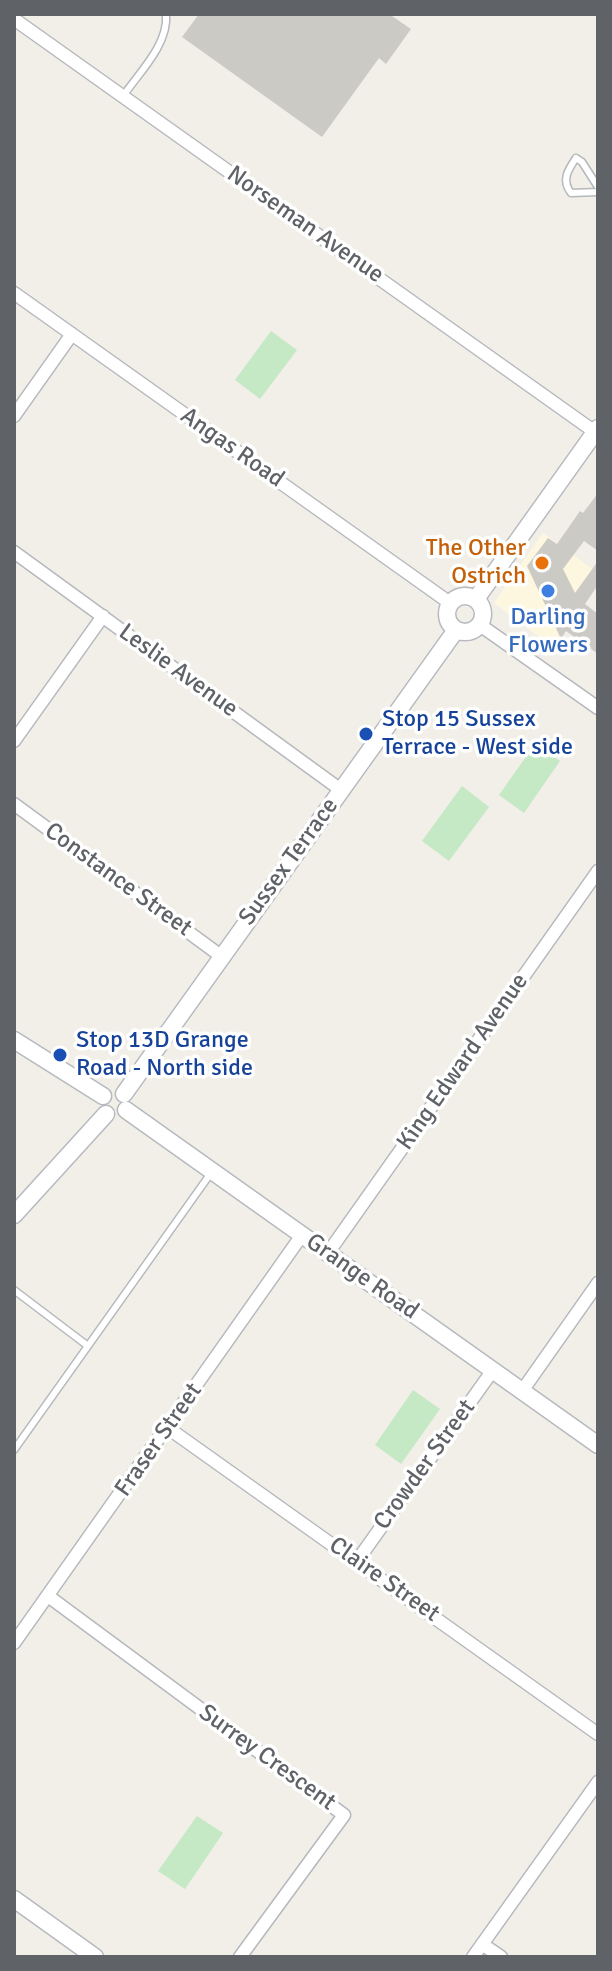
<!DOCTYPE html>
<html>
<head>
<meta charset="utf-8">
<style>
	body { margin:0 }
	#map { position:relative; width:612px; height:1971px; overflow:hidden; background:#f1efe8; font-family:Signika,sans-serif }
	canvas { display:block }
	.frame { position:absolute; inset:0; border:16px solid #5f6368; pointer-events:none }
</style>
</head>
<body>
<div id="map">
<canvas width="612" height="1971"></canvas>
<div class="frame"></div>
</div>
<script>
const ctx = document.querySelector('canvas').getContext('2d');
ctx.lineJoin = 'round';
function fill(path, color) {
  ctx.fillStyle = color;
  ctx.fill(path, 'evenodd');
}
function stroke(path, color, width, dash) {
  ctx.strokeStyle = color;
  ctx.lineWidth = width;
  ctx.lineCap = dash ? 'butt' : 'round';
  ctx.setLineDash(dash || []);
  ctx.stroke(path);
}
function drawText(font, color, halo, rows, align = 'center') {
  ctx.font = font + ' Signika,sans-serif';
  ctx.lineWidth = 7;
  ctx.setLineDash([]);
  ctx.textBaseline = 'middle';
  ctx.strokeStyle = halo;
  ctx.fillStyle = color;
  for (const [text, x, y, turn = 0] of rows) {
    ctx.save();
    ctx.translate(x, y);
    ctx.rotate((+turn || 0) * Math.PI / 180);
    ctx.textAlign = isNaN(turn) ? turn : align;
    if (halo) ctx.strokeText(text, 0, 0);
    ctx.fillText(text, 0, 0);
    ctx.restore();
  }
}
const commercial = new Path2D(`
	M543,533L598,573V585L554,648L494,603Z`);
const green = new Path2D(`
	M271,331L297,350L260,399L235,380Z
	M535,744L560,761L524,813L499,795Z
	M462,786L489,807L449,861L422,841Z
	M413,1390L440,1409L401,1464L375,1445Z
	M197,1816L223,1833L185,1889L158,1871Z`);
const building = new Path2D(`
	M199,14H389L411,29L386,64L379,58L322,137L182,37Z
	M598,493V551L584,541L563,569L575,593L598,561V585L585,604L598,614V654L566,631L561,639L527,566L548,538L557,544L580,511L583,513Z`);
const lane = new Path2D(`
	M123,96C139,73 169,44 166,14
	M598,187L582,162L576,158C568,170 561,180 571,193L598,192
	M14,1290L88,1346
	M14,1450L211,1173`);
const street = new Path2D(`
	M14,19L595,432
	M14,293L450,603
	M14,416L72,334
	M14,552L341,790
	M480,625L598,708
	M14,741L103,616
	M14,804L221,956
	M328,1253L598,871
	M522,1391L598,1283
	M168,1428L598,1734
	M357,1561L493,1370
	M48,1596L344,1815L240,1957
	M14,1643L302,1235
	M482,1944L501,1957
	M473,1957L598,1782`);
const secondary = new Path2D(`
	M447 614a18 18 0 1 1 36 0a18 18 0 1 1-36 0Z
	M476,599L598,428
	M14,1040L103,1096
	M124,1094L456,630
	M126,1110L598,1445
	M14,1215L106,1114
	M14,1899L95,1957`);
const markers = [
	[542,563,8,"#e8710a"],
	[548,591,8,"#3f7fe0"],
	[366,734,8,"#1a4fb4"],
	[60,1055,8,"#1a4fb4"]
];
const streetNames = [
	["Norseman Avenue",305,225,35],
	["Angas Road",232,448,35],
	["Leslie Avenue",178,671,36],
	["Sussex Terrace",289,862,-54],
	["Constance Street",118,880,36],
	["King Edward Avenue",463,1062,-55],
	["Grange Road",362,1277,35],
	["Fraser Street",159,1440,-55],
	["Crowder Street",425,1465,-54],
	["Claire Street",384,1580,35],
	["Surrey Crescent",267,1758,36]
];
const foodNames = [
	["The Other",526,549],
	["Ostrich",526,577]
];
const shopNames = [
	["Darling",548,618],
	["Flowers",548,646]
];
const transitNames = [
	["Stop 15 Sussex",382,720],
	["Terrace - West side",382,748],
	["Stop 13D Grange",76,1041],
	["Road - North side",76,1069]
];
fill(commercial, '#fef7e0');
fill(green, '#c5e8c5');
fill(building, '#cccac5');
stroke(lane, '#b5b8bc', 9);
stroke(street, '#b5b8bc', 15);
stroke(secondary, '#b6babf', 19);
stroke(lane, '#fff', 6);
stroke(street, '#fff', 12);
stroke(secondary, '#fff', 16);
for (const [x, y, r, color] of markers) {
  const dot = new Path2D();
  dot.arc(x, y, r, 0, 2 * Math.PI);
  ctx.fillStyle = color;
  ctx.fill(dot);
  stroke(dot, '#fff', 3);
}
drawText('24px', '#5f6368', '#fff', streetNames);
drawText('24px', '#c56008', '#fff', foodNames, 'right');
drawText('24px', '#366cbe', '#fff', shopNames);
drawText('24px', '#164399', '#fff', transitNames, 'left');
</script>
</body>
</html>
